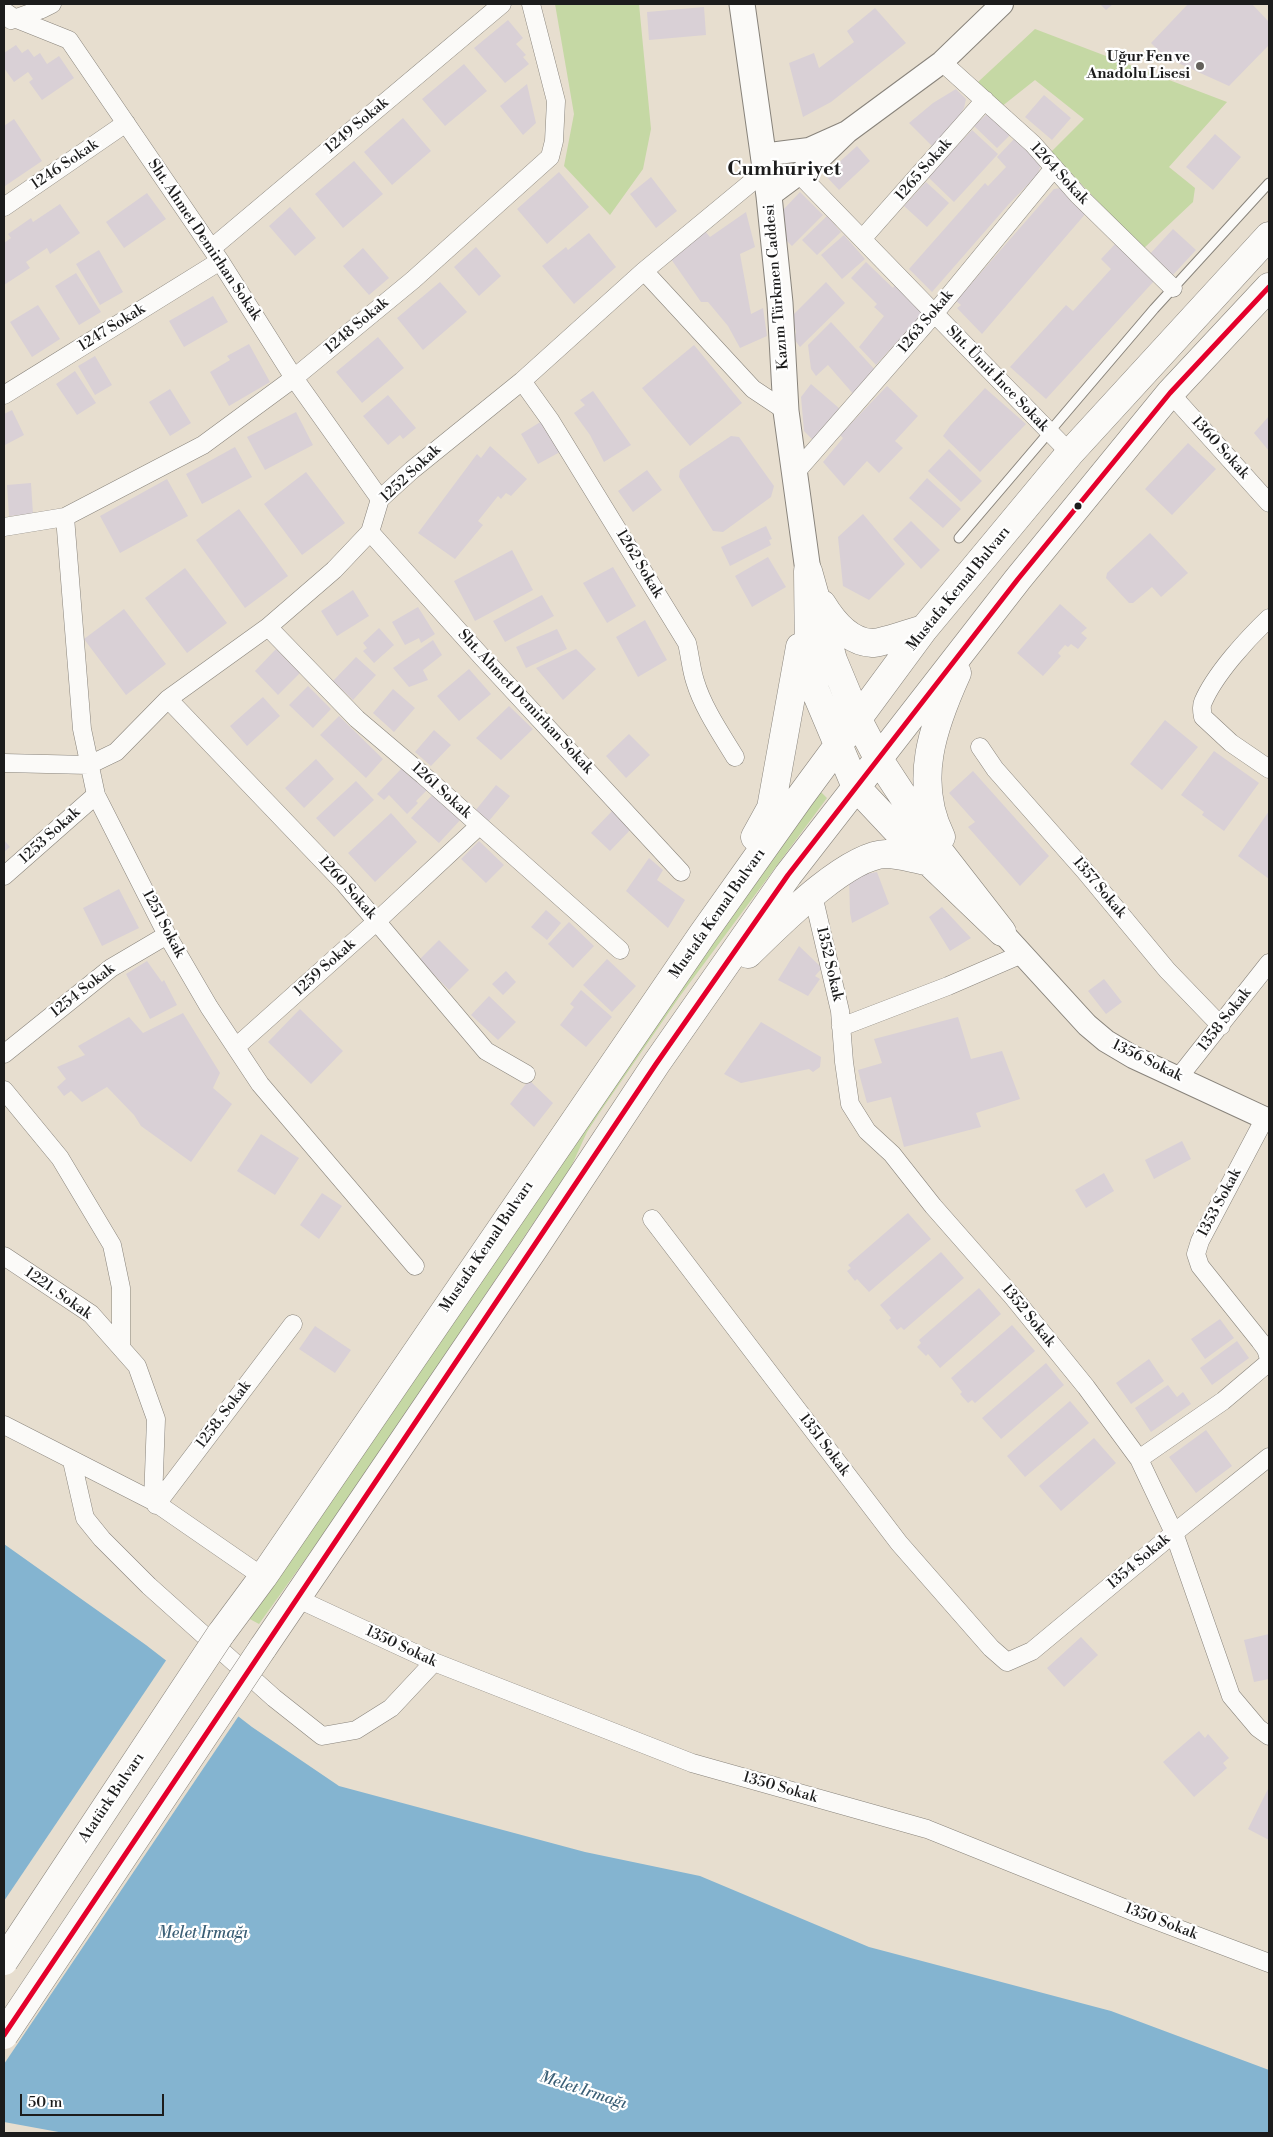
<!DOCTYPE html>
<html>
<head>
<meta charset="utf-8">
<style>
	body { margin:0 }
	#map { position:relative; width:1273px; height:2137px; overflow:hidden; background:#e7decf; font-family:"Libre Bodoni",serif }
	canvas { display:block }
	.frame { position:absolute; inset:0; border:5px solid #1c1c1c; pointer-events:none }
	.scale { position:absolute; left:20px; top:2094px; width:144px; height:22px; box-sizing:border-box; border:2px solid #1c1c1c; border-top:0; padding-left:6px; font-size:15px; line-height:18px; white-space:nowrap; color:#1c1c1c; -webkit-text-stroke:4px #fff; paint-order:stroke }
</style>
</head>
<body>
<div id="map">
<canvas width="1273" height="2137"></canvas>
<div class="frame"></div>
<div class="scale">50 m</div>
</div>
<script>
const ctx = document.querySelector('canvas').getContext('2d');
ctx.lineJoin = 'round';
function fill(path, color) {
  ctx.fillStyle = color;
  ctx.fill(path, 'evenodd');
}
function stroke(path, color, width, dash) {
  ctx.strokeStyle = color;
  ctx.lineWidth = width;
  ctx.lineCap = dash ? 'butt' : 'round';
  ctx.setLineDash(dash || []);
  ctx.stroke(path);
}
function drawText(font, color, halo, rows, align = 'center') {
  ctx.font = font + ' "Libre Bodoni",serif';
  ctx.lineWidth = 4.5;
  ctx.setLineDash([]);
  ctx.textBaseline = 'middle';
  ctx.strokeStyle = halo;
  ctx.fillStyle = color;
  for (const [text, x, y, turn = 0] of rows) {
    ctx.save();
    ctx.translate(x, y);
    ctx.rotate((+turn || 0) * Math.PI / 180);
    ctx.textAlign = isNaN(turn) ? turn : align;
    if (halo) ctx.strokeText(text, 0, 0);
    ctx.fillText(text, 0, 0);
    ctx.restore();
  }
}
const green = new Path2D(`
	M555,4H639L651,129L643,169L610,215L564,166L574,114Z
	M1035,29L1227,102L1169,167L1195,188L1193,202L1143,249L1051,152L1084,119L1035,80L1001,107L978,82Z
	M818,789L827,798L680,996L600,1112L587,1132L571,1167L342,1508L259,1624L246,1617Z`);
const water = new Path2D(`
	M4,1544L146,1645L252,1727L339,1786L585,1852L700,1876L869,1947L1111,2011L1269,2070V2133H64L4,2122Z`);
const pier = new Path2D(`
	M167,1659L240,1714L4,2064V1901Z`);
const building = new Path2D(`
	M1100,4H1113L1106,10Z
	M1188,4H1252L1269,22V45L1229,86L1165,57L1151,43Z
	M704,7L706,35L649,40L647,12Z
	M875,8L906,43L831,102L803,117L789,63L814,53L819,68L854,42L847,31Z
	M508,20L523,38L516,44L526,55L523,57L529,64L505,83L474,48Z
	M16,45L22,53L28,49L34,57L40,53L47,64L59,56L74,78L42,100L29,82L33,79L28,72L14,82L4,68V53Z
	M464,64L487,91L445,126L422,99Z
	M527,84L536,123L523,135L500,106Z
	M956,89L966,99L964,108L953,126L933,147L909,123L933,103Z
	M1044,95L1071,118L1052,140L1025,117Z
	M988,113L1011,134L997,148L974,126Z
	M403,118L431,151L392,185L364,152Z
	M14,119L42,161L5,186L4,126Z
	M972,130L998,154L954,202L928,177Z
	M1215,134L1241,157L1213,190L1186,167Z
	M1015,138L1041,164L1038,174L1008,205L932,292L909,269L985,183L988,186L1006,167L997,157Z
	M857,146L870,161L839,190L825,175Z
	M354,161L383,194L343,228L315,194Z
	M559,172L589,207L547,244L517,209Z
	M651,177L677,211L656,228L630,194Z
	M926,182L949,203L927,227L904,206Z
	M1061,188L1087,212L982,334L957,308L961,305L956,301L1054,189Z
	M800,192L823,215L792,246L786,240L783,210Z
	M147,193L166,219L124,248L106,222Z
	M60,204L80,233L50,254L47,248L26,262L30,268L4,285V243L11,238L8,234L31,218L33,222Z
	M290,207L316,238L295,256L269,226Z
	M746,212L755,247L740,254L751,314L763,308L767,336L740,348L728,326L708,302H701L671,259L705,231L710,237Z
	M827,216L841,232L817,255L802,240Z
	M1173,229L1196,250L1171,277L1148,256Z
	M589,233L616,267L574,304L542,266L566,247L568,250Z
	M844,235L865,259L842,279L821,255Z
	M1116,243L1155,280L1046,399L1010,367L1066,305L1073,311L1111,269L1101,259Z
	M476,247L501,276L479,296L454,267Z
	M363,248L389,278L369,295L343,266Z
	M99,250L123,292L100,305L76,264Z
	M866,262L893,288L895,285L924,312L876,365L859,347L884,316L874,307L877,304L851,278Z
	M76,273L101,312L79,325L55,286Z
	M440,282L467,312L423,350L397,318Z
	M826,282L845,303L800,347L794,339L796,332L792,316Z
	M213,296L228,322L184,347L169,321Z
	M38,305L60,339L32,357L10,322Z
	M831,322L877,372L855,396L828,365L816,376L811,369L808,345Z
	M378,337L404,368L362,403L336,372Z
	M249,344L270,382L229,406L210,372L230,360L227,356Z
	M694,345L742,403L690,446L642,388Z
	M95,356L112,385L95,395L78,366Z
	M75,371L96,403L77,415L56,384Z
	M811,384L840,409L814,441L804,431L801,397Z
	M887,386L918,416L895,441L903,448L879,473L867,461L844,486L823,462L843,438L840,435Z
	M985,388L1026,424L980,472L943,436L950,426Z
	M170,389L191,423L170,436L149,402Z
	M593,391L631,445L604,462L590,435L574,413L585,405L580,400Z
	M388,395L416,428L403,439L400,435L388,445L363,416Z
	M12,410L24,435L5,445L4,441V414Z
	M296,412L313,445L265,470L247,437Z
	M1269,416V451L1254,433Z
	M542,421L560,452L538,464L521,434Z
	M731,436L739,437L774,486L771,497L723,532L713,531L679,477L680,470Z
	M1188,443L1216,469L1172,515L1145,489Z
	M490,446L527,479L511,496L506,493L501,499L498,496L478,521L483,525L455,559L418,533L477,454L481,458Z
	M235,447L252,477L202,504L186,474Z
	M949,449L982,481L961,502L928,471Z
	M647,470L662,490L633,512L618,491Z
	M306,472L345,523L302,555L264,504Z
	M927,478L961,509L943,528L909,498Z
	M167,479L188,516L120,553L100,516Z
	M31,483L33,514L9,516L7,485Z
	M239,509L288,576L245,608L196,540Z
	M863,514L905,564L869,600L843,586L838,537Z
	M911,521L940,550L921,569L893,539Z
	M766,526L772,539L769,540L771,545L730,566L721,547Z
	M1150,533L1188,573L1161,597L1152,587L1133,603H1129L1106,578L1107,573Z
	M512,550L533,590L475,621L454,581Z
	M768,557L786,587L752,607L735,576Z
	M613,567L636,606L607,623L583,583Z
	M185,568L227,623L187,653L145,598Z
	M353,590L369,616L337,636L321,611Z
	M542,595L554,616L505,642L493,621Z
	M1060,604L1087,628L1081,633L1087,638L1078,649L1071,644L1068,647L1065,645L1058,653L1061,656L1043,676L1017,653Z
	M418,607L435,634L421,643L419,638L405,645L392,622Z
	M124,609L166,664L126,695L84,639Z
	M645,620L667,660L638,677L616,637Z
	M379,628L394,645L374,663L363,651L367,648L363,643Z
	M557,629L567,649L526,668L516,647Z
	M433,640L442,655L423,670L428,680L409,687L393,668Z
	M276,649L300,673L278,695L255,671Z
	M576,649L596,669L563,700L536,668Z
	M356,657L376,675L353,700L333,681Z
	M469,669L491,694L459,721L437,696Z
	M308,686L331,709L313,728L289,705Z
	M393,689L415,708L394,732L373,713Z
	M263,697L280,716L247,746L230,726Z
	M509,706L533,729L501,760L476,738Z
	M339,716L383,759L366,778L320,735Z
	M1165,720L1198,747L1162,790L1130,764Z
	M434,730L451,745L431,766L415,752Z
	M629,734L650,755L626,778L606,756Z
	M1214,751L1259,783L1224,831L1202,815L1204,812L1181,795Z
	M316,759L334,779L304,808L285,788Z
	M402,768L409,776L412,773L428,789L416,801L418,803L407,814L389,795L384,800L377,794Z
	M973,771L1049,856L1020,886L968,827L975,822L949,793Z
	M356,781L374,800L334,837L316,818Z
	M496,785L510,796L488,822L475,811Z
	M434,793L462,818L439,843L411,818Z
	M614,809L633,827L610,851L591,833Z
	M1269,811V879L1238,856Z
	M391,813L417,842L375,882L348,853Z
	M4,840L10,847L4,852Z
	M479,841L504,865L486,883L461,859Z
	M649,858L663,870L657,880L685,900L668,928L626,891Z
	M877,872L889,904L852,923L850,913L849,877Z
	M119,889L139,928L102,946L83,908Z
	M942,907L971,938L950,951L929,917Z
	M546,910L561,923L547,940L531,927Z
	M569,922L594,946L573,968L548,944Z
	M439,940L469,970L449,990L419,960Z
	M799,946L822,968L815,976L820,979L808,996L778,980Z
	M607,959L636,986L612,1012L583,985Z
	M147,961L162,982L164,980L177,1005L150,1019L126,974Z
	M506,971L516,982L503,995L492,984Z
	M1104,979L1122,1002L1106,1014L1088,991Z
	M581,990L612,1017L586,1047L560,1025L574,1007L570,1004Z
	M489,996L516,1022L498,1040L471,1015Z
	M300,1009L343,1051L311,1084L268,1042Z
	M183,1013L220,1073L213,1088L232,1104L191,1162L141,1126L134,1115L107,1087L82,1102L71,1091L64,1096L57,1087L66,1079L57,1067L85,1055L78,1046L129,1017L143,1033Z
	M958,1017L971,1059L1002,1051L1020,1099L976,1113L981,1127L904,1147L891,1097L867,1103L858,1070L882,1063L874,1039Z
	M761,1022L821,1057L820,1067L813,1072L809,1069L741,1083L724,1074Z
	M529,1080L553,1103L534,1127L510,1104Z
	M261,1134L299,1158L275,1195L237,1171Z
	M1182,1141L1191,1159L1154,1179L1145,1160Z
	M1104,1173L1114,1191L1086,1208L1075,1190Z
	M322,1193L342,1206L319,1239L300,1225Z
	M908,1213L931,1239L869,1292L857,1279L855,1281L847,1271L851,1268L848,1265Z
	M941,1252L964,1278L904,1330L901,1327L897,1330L889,1320L891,1318L880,1305Z
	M979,1288L1001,1314L940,1368L928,1354L926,1356L917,1347L921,1343L919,1340Z
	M1220,1319L1234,1338L1205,1359L1191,1339Z
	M1012,1325L1035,1351L975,1403L972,1400L968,1403L960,1394L962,1392L951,1378Z
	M315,1326L351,1350L335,1373L299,1349Z
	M1237,1341L1249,1358L1212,1385L1200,1368Z
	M1149,1359L1164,1381L1131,1404L1116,1383Z
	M1046,1363L1064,1385L1001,1439L982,1418Z
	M1168,1385L1177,1397L1183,1392L1191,1404L1151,1432L1135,1408Z
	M1070,1401L1089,1423L1025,1477L1007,1456Z
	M1206,1430L1232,1466L1196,1493L1169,1457Z
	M1094,1438L1116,1463L1061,1511L1039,1486Z
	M1269,1634V1679L1254,1682L1244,1640Z
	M1081,1637L1098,1655L1064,1687L1047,1668Z
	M1199,1731L1205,1738L1208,1734L1229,1758L1223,1763L1227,1768L1194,1797L1163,1762Z
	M1269,1787V1840L1248,1829Z`);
const service = new Path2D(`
	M959,538L1154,309L1269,183`);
const minor = new Path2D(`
	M4,11L14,18L69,40L220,261L294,378L380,499
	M11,20L42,9L52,4
	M942,62L1033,144L1078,195L1173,288
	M799,174L1070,453
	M4,207L126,123
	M862,239L985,100
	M212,248L502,4
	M644,271L753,389L786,411
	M522,381L550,420L687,643C690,655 691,669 695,681C703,708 721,734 735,757
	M1170,393L1269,503
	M4,395L220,261
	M795,473L934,314L1054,168
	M65,517L82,729L96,795L167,935L209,1007L260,1084L415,1266
	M4,527L65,517L203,445L294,378L413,280L550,157L554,141L556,101L531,4
	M370,532L482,657L681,872
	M1269,618C1247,639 1215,674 1203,702C1201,706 1202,712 1203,717L1231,743L1269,769
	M268,627L357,719L423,775L620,950
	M168,699L344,883L486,1051L526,1074
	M980,747L995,769L1084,870L1167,970L1221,1026
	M4,763L89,765L116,752L168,699L268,627L334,570L370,532L380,499L412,470L522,381L644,271L765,171
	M4,876L96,795
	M813,895L840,1011L844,1062L850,1104L867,1131L892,1154L933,1206L1013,1297L1086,1387L1139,1459L1174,1533L1231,1696L1258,1728L1269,1736
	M841,1027L948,986L1022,954
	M236,1047L377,921L479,826
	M4,1054L111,968L167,935
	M1179,1077L1269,963
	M4,1090L60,1158L112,1245L121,1288V1348
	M1265,1118L1200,1241L1196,1254L1200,1266L1260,1341L1266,1349L1269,1359
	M652,1219L899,1543L991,1648L1007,1662L1032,1651L1174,1533L1269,1457
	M4,1256L91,1314L137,1366L156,1419L153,1501
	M4,1425L153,1501L263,1577
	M1139,1459L1223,1401L1269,1362
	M72,1461L85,1518L102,1539L149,1586L274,1698L322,1736L356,1730L391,1708L434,1662
	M156,1505L293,1324
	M296,1598L434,1662L692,1763L927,1829L1139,1914L1269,1963`);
const tertiary = new Path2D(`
	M847,132L942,62L1002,4
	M762,155L809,149L847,132L820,158L769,196
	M1002,932L1087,1025L1106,1041L1133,1057L1269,1120`);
const secondary = new Path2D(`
	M742,4L769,196L780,303L786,411L808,571`);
const trunk = new Path2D(`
	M808,571L833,660L858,720L878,758L939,851L1002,932L903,837L856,787L815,690L809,660Z
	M822,604C833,622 849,642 872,643C883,643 912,632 924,629
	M755,837L771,808L800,647
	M941,837C913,781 933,726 957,673
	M748,954C777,926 846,855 886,854C899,854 914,859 927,861
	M220,1635L263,1577L702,935L800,797L924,629L1070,453L1269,236
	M262,1649L533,1250L656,1064L788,875L1018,579L1170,393L1269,287`);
const trunkBridge = new Path2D(`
	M4,1961L220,1635
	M4,2035L262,1649`);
const bus1 = new Path2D(`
	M4,2035L656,1064L788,875L1018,579L1170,393L1269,287`);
const markers = [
	[1200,66,5,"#63605b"],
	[1078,506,4.5,"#1c1c1c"]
];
const poiNames = [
	["Uğur Fen ve",1190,57],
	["Anadolu Lisesi",1190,74]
];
const streetNames = [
	["1249 Sokak",357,126,-40],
	["1246 Sokak",65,165,-34],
	["1265 Sokak",924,170,-49],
	["1264 Sokak",1059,174,47],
	["Sht. Ahmet Demirhan Sokak",204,240,56],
	["Kazım Türkmen Caddesi",777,287,-95],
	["1263 Sokak",926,322,-50],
	["1248 Sokak",357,326,-40],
	["1247 Sokak",112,328,-32],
	["Sht. Ümit İnce Sokak",997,379,46],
	["1360 Sokak",1220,448,48],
	["1252 Sokak",411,474,-43],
	["1262 Sokak",639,564,59],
	["Mustafa Kemal Bulvarı",959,589,-51],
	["Sht. Ahmet Demirhan Sokak",525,702,47],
	["1261 Sokak",441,791,42],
	["1253 Sokak",50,836,-42],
	["1260 Sokak",347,888,48],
	["1357 Sokak",1099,888,50],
	["Mustafa Kemal Bulvarı",718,914,-55],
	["1251 Sokak",163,924,62],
	["1352 Sokak",829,964,77],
	["1259 Sokak",325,968,-42],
	["1254 Sokak",83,991,-38],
	["1358 Sokak",1225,1020,-52],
	["1356 Sokak",1147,1061,26],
	["1353 Sokak",1220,1203,-62],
	["Mustafa Kemal Bulvarı",487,1247,-56],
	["1221. Sokak",58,1294,35],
	["1352 Sokak",1028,1316,51],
	["1258. Sokak",224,1415,-53],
	["1351 Sokak",824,1445,53],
	["1354 Sokak",1139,1562,-40],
	["1350 Sokak",401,1647,25],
	["1350 Sokak",780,1788,16],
	["Atatürk Bulvarı",112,1798,-56],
	["1350 Sokak",1161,1922,21]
];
const waterNames = [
	["Melet Irmağı",203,1934],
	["Melet Irmağı",583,2091,18]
];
const districtNames = [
	["Cumhuriyet",784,170]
];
fill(green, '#c5d8a4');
fill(water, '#84b4d0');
fill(pier, '#e7decf');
fill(building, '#d9d0d6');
stroke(service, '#88837b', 11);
stroke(minor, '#88837b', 19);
stroke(tertiary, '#88837b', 24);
stroke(secondary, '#88837b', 27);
stroke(trunk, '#88837b', 29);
stroke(service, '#fbfaf8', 9);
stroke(minor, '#fbfaf8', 18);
stroke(tertiary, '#fbfaf8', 22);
stroke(secondary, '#fbfaf8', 25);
stroke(trunk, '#fbfaf8', 28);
stroke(trunkBridge, '#88837b', 29, []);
stroke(trunkBridge, '#fbfaf8', 28);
stroke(bus1, '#e4002b', 5);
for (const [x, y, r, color] of markers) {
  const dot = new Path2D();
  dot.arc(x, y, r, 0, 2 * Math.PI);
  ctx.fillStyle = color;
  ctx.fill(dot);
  stroke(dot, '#fff', 2);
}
drawText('bold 15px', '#1c1c1c', '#fff', poiNames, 'right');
drawText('15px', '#1c1c1c', '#fff', streetNames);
drawText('italic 16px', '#3b5f76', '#fff', waterNames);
drawText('bold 20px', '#1c1c1c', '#fff', districtNames);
</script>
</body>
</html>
